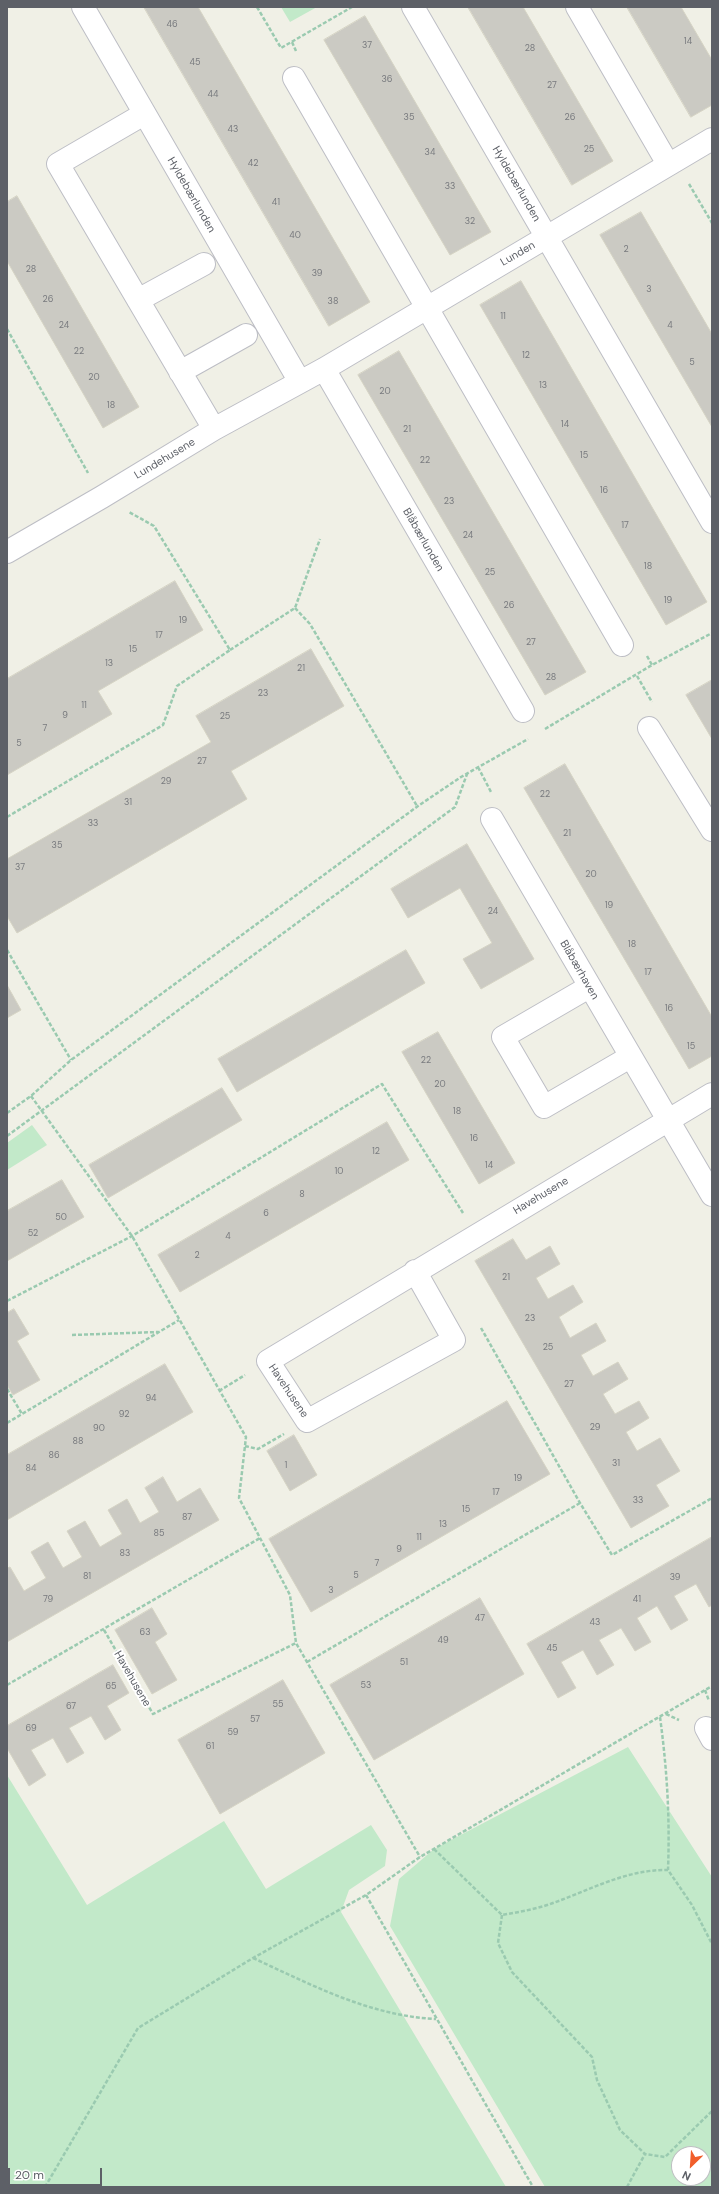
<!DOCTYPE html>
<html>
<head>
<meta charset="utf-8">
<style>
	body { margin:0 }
	#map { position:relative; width:719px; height:2194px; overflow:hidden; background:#f0f0e6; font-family:"DM Sans",sans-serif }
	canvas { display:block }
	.frame { position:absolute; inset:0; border:8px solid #5d6067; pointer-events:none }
	.north { position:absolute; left:671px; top:2146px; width:40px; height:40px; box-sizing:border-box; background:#fff; border:1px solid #bebfc2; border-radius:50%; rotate:205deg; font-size:11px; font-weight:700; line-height:16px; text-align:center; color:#5d6067 }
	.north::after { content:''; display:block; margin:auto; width:14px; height:18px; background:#f15e2b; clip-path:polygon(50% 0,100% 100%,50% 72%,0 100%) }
	.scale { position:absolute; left:8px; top:2168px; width:94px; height:18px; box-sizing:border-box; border:2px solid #5d6067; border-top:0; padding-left:5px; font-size:12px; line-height:14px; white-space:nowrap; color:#5d6067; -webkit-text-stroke:3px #fff; paint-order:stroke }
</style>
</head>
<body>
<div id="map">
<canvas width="719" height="2194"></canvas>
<div class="frame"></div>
<div class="north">N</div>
<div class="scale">20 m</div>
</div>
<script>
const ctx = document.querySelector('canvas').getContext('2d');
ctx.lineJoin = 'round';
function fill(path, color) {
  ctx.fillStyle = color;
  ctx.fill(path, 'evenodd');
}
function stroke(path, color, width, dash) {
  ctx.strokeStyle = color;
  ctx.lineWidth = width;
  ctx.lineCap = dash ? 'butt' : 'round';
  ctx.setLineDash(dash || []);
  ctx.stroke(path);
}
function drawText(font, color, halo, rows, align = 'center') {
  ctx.font = font + ' "DM Sans",sans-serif';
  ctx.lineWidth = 4;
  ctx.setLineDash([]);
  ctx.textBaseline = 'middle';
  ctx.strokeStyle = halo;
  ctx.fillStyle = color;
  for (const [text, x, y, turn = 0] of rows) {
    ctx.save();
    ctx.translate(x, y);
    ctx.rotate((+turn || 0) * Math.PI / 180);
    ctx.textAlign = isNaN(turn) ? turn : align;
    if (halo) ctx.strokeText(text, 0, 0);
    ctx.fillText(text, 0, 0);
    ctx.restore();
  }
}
const green = new Path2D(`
	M281,7H317L290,22Z
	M32,1125L47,1145L7,1170V1143Z
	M628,1747L712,1877V2187H545L390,1926L399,1879L434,1849ZM679,2154H703V2178H679Z
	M7,1775L87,1905L224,1821L266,1889L371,1825L387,1850L385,1866L349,1890L341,1912L506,2187H7Z`);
const building = new Path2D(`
	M144,7H198L370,302L329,326Z
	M468,7H523L613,161L572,185Z
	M627,7H681L712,60V105L691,117Z
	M365,16L491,232L450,255L324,40Z
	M17,196L139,407L103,428L7,261V202Z
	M641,212L712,334V427L600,235Z
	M521,281L707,602L666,625L480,305Z
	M399,351L586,672L545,695L358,375Z
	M175,581L203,630L98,691L112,714L7,775V679Z
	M311,649L344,706L231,771L247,799L17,933L7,916V859L211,742L196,716Z
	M712,680V739L686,695Z
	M565,764L712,1017V1056L689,1069L524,788Z
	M467,844L534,959L481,989L463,959L492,943L460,888L408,918L391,889Z
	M406,950L425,983L237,1092L218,1059Z
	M7,985L21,1010L7,1018Z
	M438,1032L515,1163L479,1184L402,1052Z
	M222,1088L242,1120L108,1198L89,1165Z
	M387,1122L409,1160L180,1292L158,1255Z
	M62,1180L84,1217L7,1261V1211Z
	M513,1239L526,1260L550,1246L560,1264L536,1278L548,1299L573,1285L583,1302L559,1317L570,1338L596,1323L606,1341L581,1355L593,1376L618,1362L628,1379L603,1394L615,1414L639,1401L649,1418L626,1432L637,1451L660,1438L680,1471L656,1485L669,1506L631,1528L475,1261Z
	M14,1309L29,1334L17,1341L40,1380L13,1395L7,1385V1313Z
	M165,1364L193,1412L7,1520V1455Z
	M507,1401L550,1474L311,1612L269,1539Z
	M294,1435L317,1475L290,1491L267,1451Z
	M163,1477L177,1502L200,1488L219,1520L7,1642V1568L10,1567L24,1591L46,1578L31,1552L48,1542L63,1568L82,1557L67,1531L85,1521L100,1547L122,1534L108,1510L127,1499L140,1523L159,1512L145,1488Z
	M712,1537V1605L709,1607L696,1584L674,1596L688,1620L671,1630L657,1606L637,1618L651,1642L635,1651L621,1628L599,1640L614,1665L597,1675L583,1650L561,1662L576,1688L558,1698L527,1644Z
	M480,1598L524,1674L374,1760L330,1685Z
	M152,1608L167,1634L155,1642L177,1680L152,1694L115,1630Z
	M113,1665L129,1693L107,1706L121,1730L105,1740L91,1716L69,1728L84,1753L67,1763L53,1738L31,1750L46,1775L29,1786L7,1748V1726Z
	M283,1680L325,1753L220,1814L178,1740Z`);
const path = new Path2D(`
	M257,7L281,48L352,7
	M292,42L296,51
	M689,184L712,223
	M7,329L88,473
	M295,608L310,624L417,806
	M230,650L295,608L320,539
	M647,656L652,665
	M637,676L652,702
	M545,729L652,665L712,633
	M478,767L491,792
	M7,817L163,725L177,686L230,650L154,526L129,512
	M7,950L71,1060
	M31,1096L132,1236L246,1437L239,1498L290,1595L296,1643L420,1857
	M7,1113L31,1096L71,1060L418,806L461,777L528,739
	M7,1136L455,807L467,774
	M7,1301L132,1236L382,1084L463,1213
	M481,1328L580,1503L612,1555L712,1498
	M72,1335L158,1332
	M7,1389L22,1414
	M219,1391L245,1375
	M7,1423L179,1320
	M245,1446L258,1449L284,1434
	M104,1630L153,1714L296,1643
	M307,1662L580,1503
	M7,1685L260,1538
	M705,1690L709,1701
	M666,1714L679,1720
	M660,1717C667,1769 670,1817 668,1870
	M434,1849L502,1915C519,1912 537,1909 553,1903C590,1890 627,1869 668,1870L692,1905L712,1944
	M366,1895L533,2187
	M502,1915L498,1943L512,1972L592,2057L597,2080L620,2130L645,2154L665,2157L712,2111
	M253,1958C312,1985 370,2016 436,2019
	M45,2187L138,2028L253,1958L366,1895L420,1857L712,1686
	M627,2187L645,2154`);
const minor = new Path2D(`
	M83,7L300,382
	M413,7L712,522
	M577,7L668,164
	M294,78L622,645
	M144,114L58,164L214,429
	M138,300L204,264
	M324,369L523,711
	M180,372L246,335
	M7,552L102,497L214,429L324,369L712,139
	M649,728L712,830
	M492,819L712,1195
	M589,987L503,1037L544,1107L630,1057
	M415,1271L454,1340L307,1421L268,1361L712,1094
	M706,1728L712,1739`);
const numberNames = [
	["46",172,25],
	["14",688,42],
	["37",367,46],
	["28",530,49],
	["45",195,63],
	["36",387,80],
	["27",552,86],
	["44",213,95],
	["35",409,118],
	["26",570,118],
	["43",233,130],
	["25",589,150],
	["34",430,153],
	["42",253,164],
	["33",450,187],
	["41",276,203],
	["32",470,222],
	["40",295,236],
	["2",626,250],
	["28",31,270],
	["39",317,274],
	["3",649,290],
	["26",48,300],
	["38",333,302],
	["11",503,317],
	["24",64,326],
	["4",670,326],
	["22",79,352],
	["12",526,356],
	["5",692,363],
	["20",94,378],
	["13",543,386],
	["20",385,392],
	["18",111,406],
	["14",565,425],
	["21",407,430],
	["15",584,456],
	["22",425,461],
	["16",604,491],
	["23",449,502],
	["17",625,526],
	["24",468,536],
	["18",648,567],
	["25",490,573],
	["19",668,601],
	["26",509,606],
	["19",183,621],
	["17",159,636],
	["27",531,643],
	["15",133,650],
	["13",109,664],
	["21",301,669],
	["28",551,678],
	["23",263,694],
	["11",84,706],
	["9",65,716],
	["25",225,717],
	["7",45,729],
	["5",19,744],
	["27",202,762],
	["29",166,782],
	["22",545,795],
	["31",128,803],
	["33",93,824],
	["21",567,834],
	["35",57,846],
	["37",20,868],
	["20",591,875],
	["19",609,906],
	["24",493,912],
	["18",632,945],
	["17",648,973],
	["16",669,1009],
	["15",691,1047],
	["22",426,1061],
	["20",440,1085],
	["18",457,1112],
	["16",474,1139],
	["12",376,1152],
	["14",489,1166],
	["10",339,1172],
	["8",302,1195],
	["6",266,1214],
	["50",61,1218],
	["52",33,1234],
	["4",228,1237],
	["2",197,1256],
	["21",506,1278],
	["23",530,1319],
	["25",548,1348],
	["27",569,1385],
	["94",151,1399],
	["92",124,1415],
	["29",595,1428],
	["90",99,1429],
	["88",78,1442],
	["86",54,1456],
	["31",616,1464],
	["1",286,1466],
	["84",31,1469],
	["19",518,1479],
	["17",496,1493],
	["33",638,1501],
	["15",466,1510],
	["87",187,1518],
	["13",443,1525],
	["85",159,1534],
	["11",419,1538],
	["9",399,1550],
	["83",125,1554],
	["7",377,1564],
	["5",356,1576],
	["81",87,1577],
	["39",675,1578],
	["3",331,1591],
	["79",48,1600],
	["41",637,1600],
	["47",480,1619],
	["43",595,1623],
	["63",145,1633],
	["49",443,1641],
	["45",552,1649],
	["51",404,1663],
	["53",366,1686],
	["65",111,1687],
	["55",278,1705],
	["67",71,1707],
	["57",255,1720],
	["69",31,1729],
	["59",233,1733],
	["61",210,1747]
];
const streetNames = [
	["Hyldebærlunden",516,184,60],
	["Hyldebærlunden",191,195,60],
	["Lunden",518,254,-30],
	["Lundehusene",165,459,-31],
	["Blåbærlunden",423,540,60],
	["Blåbærhaven",579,970,60],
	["Havehusene",541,1196,-31],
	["Havehusene",288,1391,56],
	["Havehusene",132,1679,60]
];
fill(green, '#c2e9c9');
fill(building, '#cbcac3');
stroke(building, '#d5d3c4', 1);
stroke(minor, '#bdbec5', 24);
stroke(path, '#9acab0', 2.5, [4, 2]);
stroke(minor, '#fff', 22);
drawText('9px', '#787a7e', null, numberNames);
drawText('11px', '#5d6067', '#fff', streetNames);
</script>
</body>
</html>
